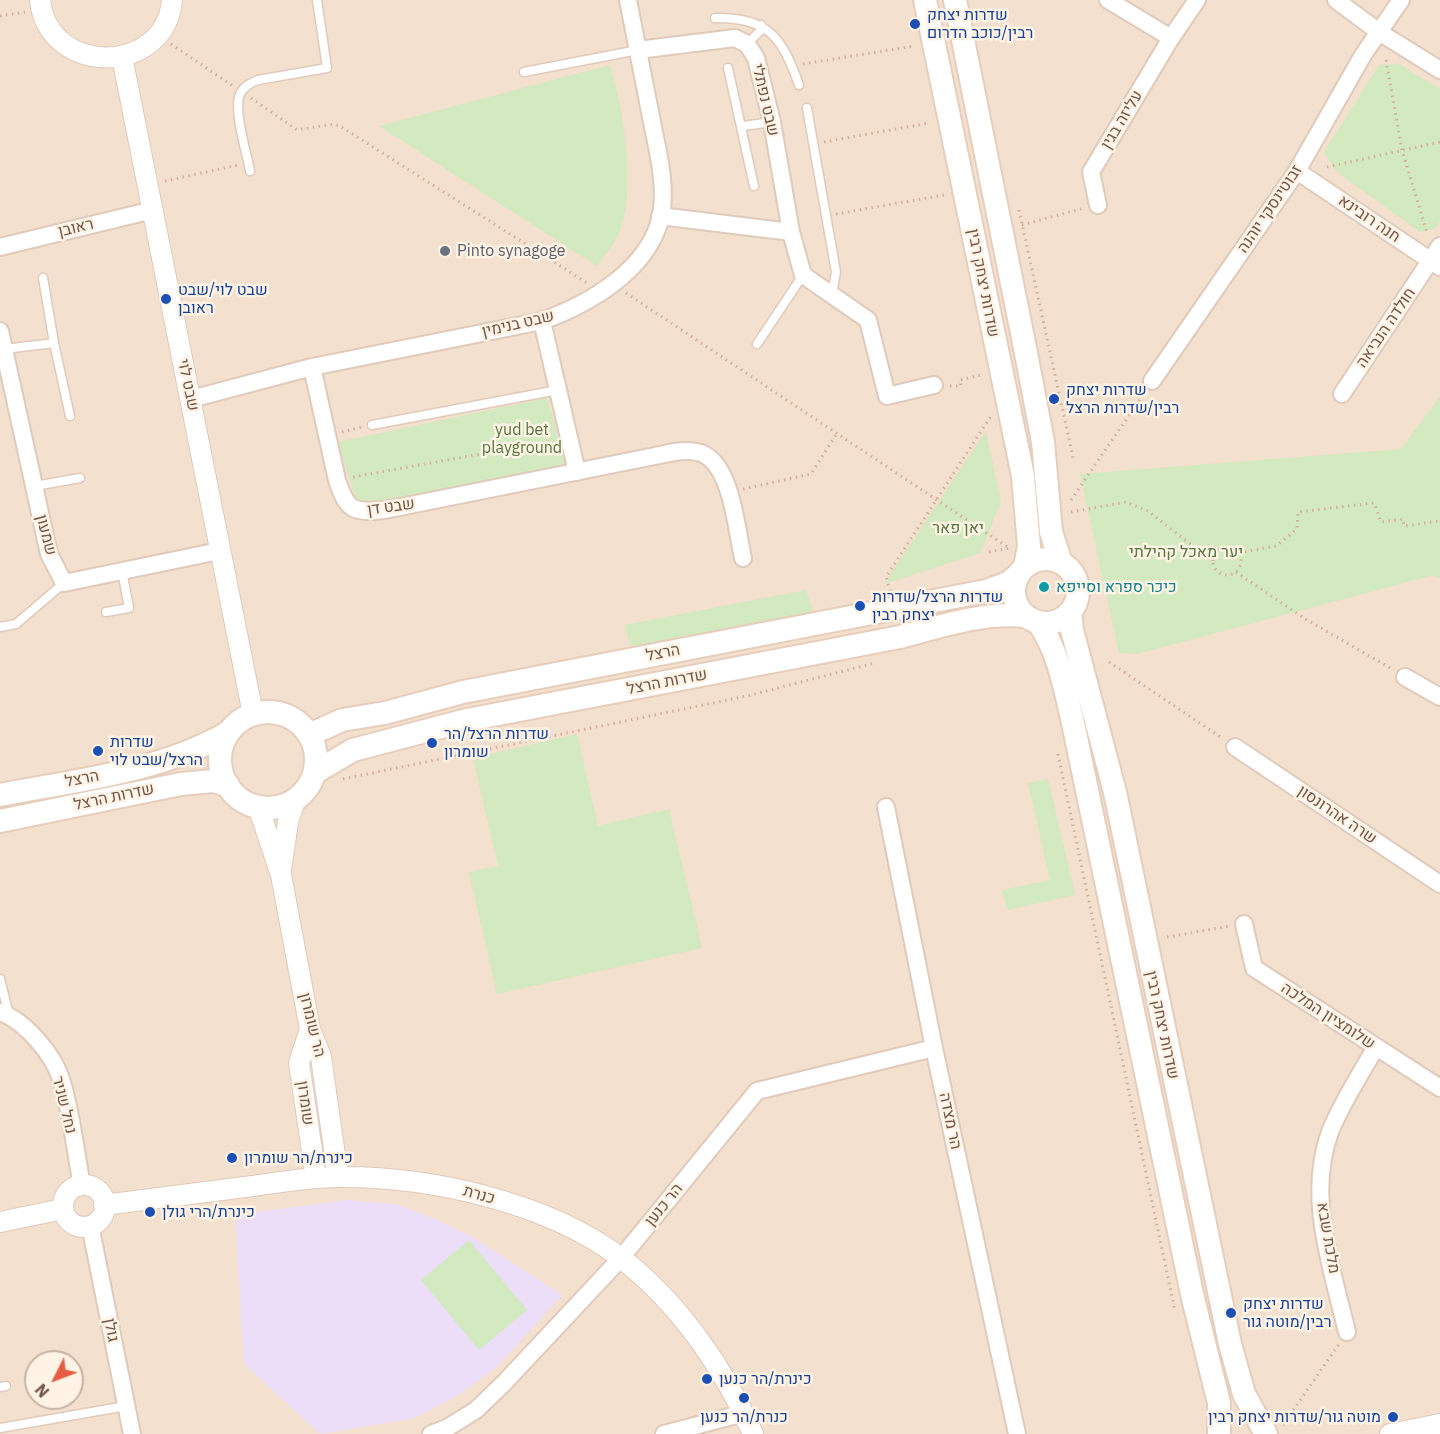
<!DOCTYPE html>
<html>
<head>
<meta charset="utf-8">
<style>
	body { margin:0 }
	#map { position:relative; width:1440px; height:1434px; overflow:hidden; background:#fcefe0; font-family:"IBM Plex Sans",sans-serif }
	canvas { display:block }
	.north { position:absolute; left:24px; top:1350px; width:60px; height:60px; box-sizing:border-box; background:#fff3e5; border:2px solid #c7b3a6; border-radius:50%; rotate:228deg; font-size:16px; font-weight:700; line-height:24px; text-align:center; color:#725448 }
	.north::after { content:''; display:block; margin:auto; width:21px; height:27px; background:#e65d44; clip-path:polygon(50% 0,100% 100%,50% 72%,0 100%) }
</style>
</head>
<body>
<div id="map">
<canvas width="1440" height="1434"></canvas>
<div class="north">N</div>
</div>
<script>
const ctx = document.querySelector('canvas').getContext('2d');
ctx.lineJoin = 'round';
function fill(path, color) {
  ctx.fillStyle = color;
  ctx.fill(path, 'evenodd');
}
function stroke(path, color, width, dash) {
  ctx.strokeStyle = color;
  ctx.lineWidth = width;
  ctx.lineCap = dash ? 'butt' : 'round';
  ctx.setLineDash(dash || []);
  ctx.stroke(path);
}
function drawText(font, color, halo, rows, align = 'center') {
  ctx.font = font + ' "IBM Plex Sans",Heebo,sans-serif';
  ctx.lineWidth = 5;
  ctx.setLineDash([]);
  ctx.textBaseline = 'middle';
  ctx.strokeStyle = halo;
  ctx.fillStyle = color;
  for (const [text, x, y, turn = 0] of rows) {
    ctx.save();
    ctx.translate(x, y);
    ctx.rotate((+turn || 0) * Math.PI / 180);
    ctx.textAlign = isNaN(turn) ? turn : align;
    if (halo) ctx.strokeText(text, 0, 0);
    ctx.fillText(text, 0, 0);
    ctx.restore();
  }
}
const residential = new Path2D(`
	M0,0H1440V1434H0ZM36,1362H72V1398H36Z`);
const education = new Path2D(`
	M346,1200L395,1204L433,1218L476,1239L562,1295L497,1367L459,1395L415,1418L320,1434L244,1364L235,1215Z`);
const green = new Path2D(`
	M1399,64L1440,89V221L1435,229L1420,232L1337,172L1324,152L1379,65Z
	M610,65C623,110 638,191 618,235C613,246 604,256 597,266L379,126Z
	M1440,397V578L1434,575L1137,654L1119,653L1080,474L1401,449Z
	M547,398L567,467L358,505L338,442Z
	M986,431L1001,502L980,553L884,584Z
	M806,590L815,618L633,657L625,625Z
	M577,734L598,826L669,809L702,948L497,994L469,872L498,866L473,758Z
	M1048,779L1075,895L1007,910L1002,890L1050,880L1028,783Z
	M469,1240L527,1310L479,1350L421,1280Z`);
const path = new Path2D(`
	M0,16L25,12
	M171,44L233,86
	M1386,60L1402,150L1427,233
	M803,64L914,46
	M251,98L297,130L333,124L340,126L587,283
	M824,142L929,123
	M1327,167L1440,142
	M165,181L238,165
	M1019,210L1074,462
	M836,214L944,195
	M1022,225L1084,208
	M626,293L1009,548
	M950,386H961L960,380L981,375
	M342,432L362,427
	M353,477L553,441
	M743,489L811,474L837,433
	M1071,500L1143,395
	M1071,512L1126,502L1148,511L1212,561
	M1213 561a14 14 0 1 1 28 0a14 14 0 1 1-28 0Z
	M989,552L1010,548
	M1239,553L1276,546L1297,529L1298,512L1374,503L1381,522L1403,519L1404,526L1440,521
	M1236,572L1307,620L1392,669
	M890,591L886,577L991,416
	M1109,662L1222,738
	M1058,754L1175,1311
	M343,779L747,696L875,663
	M1167,937L1230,926
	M1283,1425L1339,1344`);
const service = new Path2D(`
	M715,18C768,17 782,37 799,85
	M747,44L760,31L761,25
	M728,68L754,186
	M524,72L638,50
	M807,108L836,272L832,294
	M743,126L772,122
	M250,171C247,154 233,110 240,94C244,86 251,83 258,80L327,68L317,0
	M54,343L70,416
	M757,344L803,275
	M4,349L54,343L43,278
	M372,425L558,390
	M35,486L80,478
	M106,612L129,608L122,571
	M0,627L16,624L64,583
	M0,979L9,1015
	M0,1387L6,1386
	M0,1428L126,1406`);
const minor = new Path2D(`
	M1108,0L1171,38
	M1336,0L1379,32L1440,70
	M638,50L735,38L747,44L756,58L772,122L791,232L803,275L868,320L887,396L934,385
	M1297,171L1440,267
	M1098,205L1091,172L1171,38L1197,0
	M660,216L791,232
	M0,247L153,210
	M542,321L577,472
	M0,331L49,554L64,583L219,551
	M312,367L337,480C347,511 353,513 385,510L655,456C669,453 687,448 701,453C732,465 736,528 743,558
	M1152,381L1297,171L1363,55L1401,0
	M1342,394L1440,246
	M191,399L312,367L542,321C589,304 649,270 661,216C667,183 657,149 651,117C643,78 636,39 628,0
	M1405,677L1440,697
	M1235,747L1440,884
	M886,807L934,1048L1017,1434
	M1244,924L1254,968L1440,1088
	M0,1012C25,1021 53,1054 61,1079C72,1113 75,1151 82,1185
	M90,1225L132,1434
	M1347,1332C1332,1268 1306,1197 1330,1132C1342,1102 1360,1075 1376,1047
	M431,1434L447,1428L476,1410L504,1383L621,1258L757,1091L934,1048
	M664,1434L744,1413`);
const tertiary = new Path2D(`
	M40,0C48,77 166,76 172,0
	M122,57L253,714
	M258,806L281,875L310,1029L321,1057L338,1177
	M281,869L288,822L295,800
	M310,1029L299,1063L316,1178
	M63 1206a21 21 0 1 1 42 0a21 21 0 1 1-42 0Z
	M104,1205C154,1199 203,1192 253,1186C281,1182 310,1177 338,1177C429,1176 547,1202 621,1258C679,1303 724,1368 753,1434
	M0,1222L63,1209
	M1390,1434L1440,1424`);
const secondary = new Path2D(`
	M925,0L1023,476L1029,546L1025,567
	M955,0L1025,348L1043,442L1051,532L1061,563
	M1014 591a32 32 0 1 1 64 0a32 32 0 1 1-64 0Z
	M1070,612L1072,630L1115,792L1230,1344L1244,1394L1266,1434
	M1038,622C1058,650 1065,688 1073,723L1192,1294L1219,1403V1434
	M220 760a48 48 0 1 1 96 0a48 48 0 1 1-96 0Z
	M309,735L342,720L385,713L463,692L986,591L1008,583L1018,575
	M314,773L353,750L467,720L900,637C942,626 982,612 1026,616
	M0,795C78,780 160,772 229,732
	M0,821L181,784L213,781L228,785`);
const markers = [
	[915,24,6,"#1a4fb4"],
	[445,251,6,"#6b7280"],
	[166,299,6,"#1a4fb4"],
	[1054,399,6,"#1a4fb4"],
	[1044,587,6,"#0f9aa8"],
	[860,606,6,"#1a4fb4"],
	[432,743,6,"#1a4fb4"],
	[98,751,6,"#1a4fb4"],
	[232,1158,6,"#1a4fb4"],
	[150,1212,6,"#1a4fb4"],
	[1231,1313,6,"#1a4fb4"],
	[707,1379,6,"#1a4fb4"],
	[744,1398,6,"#1a4fb4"],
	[1393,1417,6,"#1a4fb4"]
];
const transitNames = [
	["שדרות יצחק",927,15],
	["רבין/כוכב הדרום",927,33],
	["שבט לוי/שבט",178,290],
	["ראובן",178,308],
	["שדרות יצחק",1066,390],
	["רבין/שדרות הרצל",1066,408],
	["שדרות הרצל/שדרות",872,597],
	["יצחק רבין",872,615],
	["שדרות הרצל/הר",444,734],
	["שומרון",444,752],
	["שדרות",110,742],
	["הרצל/שבט לוי",110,760],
	["כינרת/הר שומרון",244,1158],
	["כינרת/הרי גולן",162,1212],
	["שדרות יצחק",1243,1304],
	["רבין/מוטה גור",1243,1322],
	["כינרת/הר כנען",719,1379],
	["כנרת/הר כנען",744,1417,"center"],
	["מוטה גור/שדרות יצחק רבין",1381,1417,"right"]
];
const streetNames = [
	["שבט נפתלי",765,100,77],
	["עליזה בגין",1122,120,-59],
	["זבוטינסקי יוהנה",1270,209,-56],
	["חנה רובינא",1369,219,34],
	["ראובן",76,228,-13],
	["שדרות יצחק רבין",983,283,79],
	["שבט בנימין",518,324,-13],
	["חולדה הנביאה",1386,328,-56],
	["שבט לוי",188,385,78],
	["שבט דן",391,507,-8],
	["שמעון",46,535,75],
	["הרצל",663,653,-11],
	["שדרות הרצל",667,682,-11],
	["הרצל",82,779,-11],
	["שדרות הרצל",114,797,-12],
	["שרה אהרונסון",1337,815,34],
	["שלומציון המלכה",1328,1016,33],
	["הר שומרון",312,1025,76],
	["שדרות יצחק רבין",1162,1025,78],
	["שומרון",305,1103,82],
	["נחל שניר",64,1105,76],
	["הר מצדה",950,1121,78],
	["כנרת",479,1195,16],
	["הר כנען",664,1205,-51],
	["מלכת שבא",1328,1238,80],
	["גולן",111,1330,79]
];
const worshipNames = [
	["Pinto synagoge",457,251]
];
const parkNames = [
	["yud bet",522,430],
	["playground",522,448],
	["יאן פאר",958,528],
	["יער מאכל קהילתי",1186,552]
];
const cultureNames = [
	["כיכר ספרא וסייפא",1056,587]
];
fill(residential, '#f3e0ce');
fill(education, '#ecddf8');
fill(green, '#d3e9bf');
stroke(service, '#e0cabc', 11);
stroke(minor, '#e0cabc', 20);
stroke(tertiary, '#e0cabc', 22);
stroke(secondary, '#e7cdbc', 26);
stroke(path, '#d5ae9b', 3, [1.5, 4.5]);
stroke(service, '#fff', 8);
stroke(minor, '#fff', 16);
stroke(tertiary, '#fff', 20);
stroke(secondary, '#fff', 22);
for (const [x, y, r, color] of markers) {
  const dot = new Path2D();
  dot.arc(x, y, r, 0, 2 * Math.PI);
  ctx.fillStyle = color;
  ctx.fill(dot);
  stroke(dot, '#fff3e5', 2);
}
drawText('16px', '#164399', '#fff3e5', transitNames, 'left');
drawText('16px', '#725448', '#fff3e5', streetNames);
drawText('16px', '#5b616d', '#fff3e5', worshipNames, 'left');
drawText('16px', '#547840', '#fff3e5', parkNames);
drawText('16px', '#0d838f', '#fff3e5', cultureNames, 'left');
</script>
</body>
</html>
